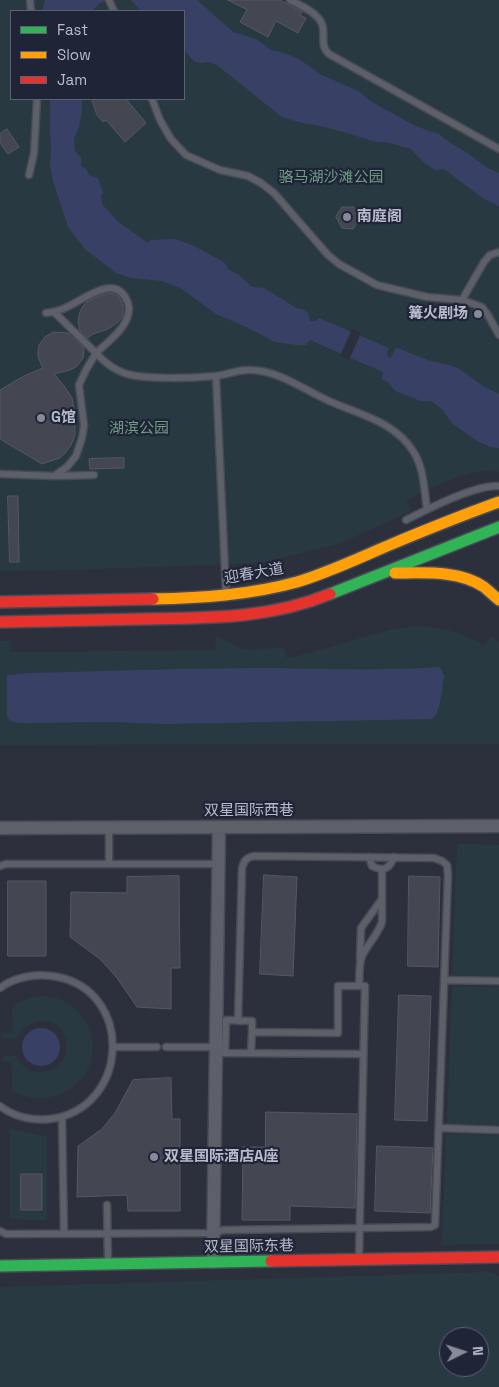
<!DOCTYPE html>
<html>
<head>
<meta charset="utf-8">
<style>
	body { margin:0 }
	#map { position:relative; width:499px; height:1387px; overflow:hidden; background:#2c303c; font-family:"Space Grotesk",sans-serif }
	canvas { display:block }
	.legend { position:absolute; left:10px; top:10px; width:175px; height:90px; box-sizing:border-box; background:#1f2437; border:1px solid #5c6073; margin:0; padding:6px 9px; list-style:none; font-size:15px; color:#b7bbcc }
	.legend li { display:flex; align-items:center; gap:10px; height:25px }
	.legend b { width:25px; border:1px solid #5c6073 }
	.north { position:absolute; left:439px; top:1327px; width:50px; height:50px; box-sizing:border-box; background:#1f2437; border:1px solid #5c6073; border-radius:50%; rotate:86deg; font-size:14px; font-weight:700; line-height:20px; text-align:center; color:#b7bbcc }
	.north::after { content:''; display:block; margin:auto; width:18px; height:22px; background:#868a9a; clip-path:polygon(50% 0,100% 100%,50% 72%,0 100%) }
</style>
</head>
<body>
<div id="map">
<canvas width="499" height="1387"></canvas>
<ul class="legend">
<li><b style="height:6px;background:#30b455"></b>Fast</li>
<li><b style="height:6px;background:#ff9f0a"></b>Slow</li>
<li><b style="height:6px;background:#e5322d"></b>Jam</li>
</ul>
<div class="north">N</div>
</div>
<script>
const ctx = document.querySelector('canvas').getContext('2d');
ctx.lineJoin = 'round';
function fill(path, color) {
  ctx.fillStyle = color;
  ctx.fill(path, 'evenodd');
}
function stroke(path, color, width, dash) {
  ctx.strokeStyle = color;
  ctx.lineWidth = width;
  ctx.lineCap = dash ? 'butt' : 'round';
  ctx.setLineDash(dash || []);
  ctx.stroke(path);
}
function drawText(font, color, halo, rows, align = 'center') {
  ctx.font = font + ' "Space Grotesk","Noto Sans SC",sans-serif';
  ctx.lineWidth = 4.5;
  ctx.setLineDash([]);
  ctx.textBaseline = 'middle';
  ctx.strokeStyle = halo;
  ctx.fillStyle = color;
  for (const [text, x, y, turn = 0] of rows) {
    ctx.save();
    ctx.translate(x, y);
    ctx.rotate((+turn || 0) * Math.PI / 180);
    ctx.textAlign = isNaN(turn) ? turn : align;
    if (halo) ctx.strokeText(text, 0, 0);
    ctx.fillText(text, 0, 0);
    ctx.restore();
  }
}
const green = new Path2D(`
	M0,0H499V472C474,464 430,490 406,500L411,511L341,543L265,562L238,564L69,570L0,571ZM11,11H184V99H11Z
	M415,626C442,627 461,632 484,645L491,636L499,642V744L0,745V641H11V652L215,650L216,638L219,637L241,649L253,650L284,647L287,658C330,650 371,631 415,626Z
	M457,844L499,845V977L452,975Z
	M452,986L499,987V1125L447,1124Z
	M42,996C48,997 55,997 61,1000C86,1010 99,1039 90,1064C79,1094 39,1108 12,1090L11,1062H2V1056H16C23,1067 30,1074 43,1072C78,1068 72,1018 40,1021C28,1023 22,1029 16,1038H2V1033H13L12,1009L15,1004L34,997Z
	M10,1129L47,1137V1220L10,1219Z
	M446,1134L499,1135V1244L442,1245Z
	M489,1272L496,1274L499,1276V1387H0V1287ZM449,1337H479V1367H449Z`);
const water = new Path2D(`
	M45,0H108L100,3L92,11H42Z
	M131,0H197L233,32L256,39L271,50L284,53L299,59L320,74L358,91L372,102L408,122L418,127L439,134L449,142L466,152L486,167L499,173V206L484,199L444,169L435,170L423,162L411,149L386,142H377L329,128L298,122L282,117L217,65L209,62L201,63L195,62L184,50V11H141Z
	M50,99H82V110L79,126L74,139L75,151L81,158V166L86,169L89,175L98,178L103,193L101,196L102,204L117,221L148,243L150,240L175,239L192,245L224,262L228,269L239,275L252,287L264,288L298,309H302L308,313L310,321H316L319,318L389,348L387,353L388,358L392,356L395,349L398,348L430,361L449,365L458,368L483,386L499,394V448L490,447L477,441L452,423L443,410L431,401H421L395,391L388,382L382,380L383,372L310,340L306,345H297L275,342L246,327L216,314L182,289L162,281L131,278L116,273L85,249L68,227L53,181L50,165L51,150L50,124Z
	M439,667L442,671L444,676C442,687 441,713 432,719L164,724L112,722L20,723L10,721L7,715V675L30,673C110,671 191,668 272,668C328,669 383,671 439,667Z
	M22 1047a19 19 0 1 1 38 0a19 19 0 1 1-38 0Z`);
const pier = new Path2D(`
	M352,329L361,333L349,360L340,356Z`);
const building = new Path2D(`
	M228,0H280L302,12L300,15L306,18L298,33L276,21L268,37L240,22L247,10Z
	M92,99H126L146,123L125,142L106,120L103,122L97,115Z
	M7,129L19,147L8,154L0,143V134Z
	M342,207H354L360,218L353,229L342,228L336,217Z
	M109,293L115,294L119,297L123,305V316L117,323L108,329L93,334L87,338L80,331L78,321L80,312L83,306L88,301L102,295Z
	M54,332L68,333L83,347L84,351L83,358L76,367L70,370L54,374L65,387L72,398L75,413V435L71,445L66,452L60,458L42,464L0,439V390L24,376L43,368L38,357V351L39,345L45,337Z
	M124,458V468L90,469L89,459Z
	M8,496H18L19,562H10Z
	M264,875L297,877L293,976L260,974Z
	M179,876L180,968H171V1009L137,1007L117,978L100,959L70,937L71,892L127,893V877Z
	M409,876L440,877L438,967L408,966Z
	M8,881H46V956H8Z
	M399,995L431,996L427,1121L395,1120Z
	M171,1078L172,1119H180V1211H128L127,1195L77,1197L78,1146L102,1129L115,1113L133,1080Z
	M266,1112L357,1114L355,1208L290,1206V1220H242L243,1147H265Z
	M377,1146L433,1148L430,1213L375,1211Z
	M21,1174H42V1210H21Z`);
const lane = new Path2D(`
	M30,0L31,11
	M109,0L114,11
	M290,0C300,5 318,13 322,24C326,35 319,45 329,54L499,149
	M152,99L160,120L171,139L186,155L220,170L248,176L261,183L274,193L328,255L339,264L377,285L427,297L462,300L482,307L488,315L499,335
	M29,175L34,153L37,99
	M462,300L484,262L490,255L499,252
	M46,313C54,312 62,310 69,306C86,298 117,272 128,303C134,323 109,341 96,353C104,362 113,369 124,373C143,380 194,378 215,376C226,375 237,370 248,370C277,369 304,390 329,401C347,409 368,415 385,425C395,431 407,441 413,451C424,467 424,490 427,509
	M216,376L226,593
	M0,474L54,476L67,467L76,456L82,438L84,425L79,385L86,370L96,353L54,312
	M55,476L94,475
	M406,520C428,509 476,484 499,486
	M109,827V864
	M369,857L372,866C384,872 389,869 394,857
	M0,866L6,864H219
	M360,959L361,928L382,899
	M444,980L499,981
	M0,988C16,976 38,973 58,977C135,993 129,1109 50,1119C33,1121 14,1117 0,1106
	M113,1047H157
	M166,1047H216
	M222,1053L363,1054
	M225,1053L226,1020L252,1021V1032L338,1033V986H359
	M251,1053L252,1032
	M62,1117L64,1234
	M439,1128L499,1130
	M107,1205L108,1261
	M0,1231L6,1234L214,1233L223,1230L431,1227L435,1225L448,875L447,865L442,861L434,858L255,856C247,857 244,860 242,868L238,1021
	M359,1258L365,986H359C360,976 358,963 363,954C369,943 378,934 382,922V869`);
const street = new Path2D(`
	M0,828L499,826
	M213,1262L219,827`);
const fast = new Path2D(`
	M330,594L499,527
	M0,1266L271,1261`);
const slow = new Path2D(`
	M395,573C424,573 459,570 484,587C489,591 494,596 499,600
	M153,599C201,598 250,595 297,582C330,572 361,557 392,544C428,529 463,515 499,502`);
const jam = new Path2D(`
	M0,602L153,599
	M0,622C48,621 97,620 145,619C209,618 269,619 330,594
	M271,1261L499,1257`);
const markers = [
	[347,217,5,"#868a9a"],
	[478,314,5,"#868a9a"],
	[41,418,5,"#868a9a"],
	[154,1157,5,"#868a9a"]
];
const parkNames = [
	["骆马湖沙滩公园",331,178],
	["湖滨公园",139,429]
];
const poiNames = [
	["南庭阁",357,217],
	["篝火剧场",468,314,"right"],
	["G馆",51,418],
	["双星国际酒店A座",164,1157]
];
const streetNames = [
	["迎春大道",254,574,-10],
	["双星国际西巷",249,811],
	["双星国际东巷",249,1247,-1]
];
fill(green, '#293942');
fill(water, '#384165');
fill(pier, '#2c303c');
fill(building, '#444751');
stroke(building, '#545863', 1);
stroke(lane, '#484b55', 9);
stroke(street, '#484b55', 15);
stroke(fast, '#484b55', 14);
stroke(slow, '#484b55', 14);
stroke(jam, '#484b55', 14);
stroke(lane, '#5d6069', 6);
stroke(street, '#5d6069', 12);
stroke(fast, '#30b455', 11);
stroke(slow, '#ff9f0a', 11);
stroke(jam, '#e5322d', 11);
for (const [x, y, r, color] of markers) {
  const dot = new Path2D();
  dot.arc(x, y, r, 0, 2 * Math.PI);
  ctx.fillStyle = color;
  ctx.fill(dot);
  stroke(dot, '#1f2437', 2);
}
drawText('15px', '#6e9d83', '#1f2437', parkNames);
drawText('bold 15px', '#b7bbcc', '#1f2437', poiNames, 'left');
drawText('15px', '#b7bbcc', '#1f2437', streetNames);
</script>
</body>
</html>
